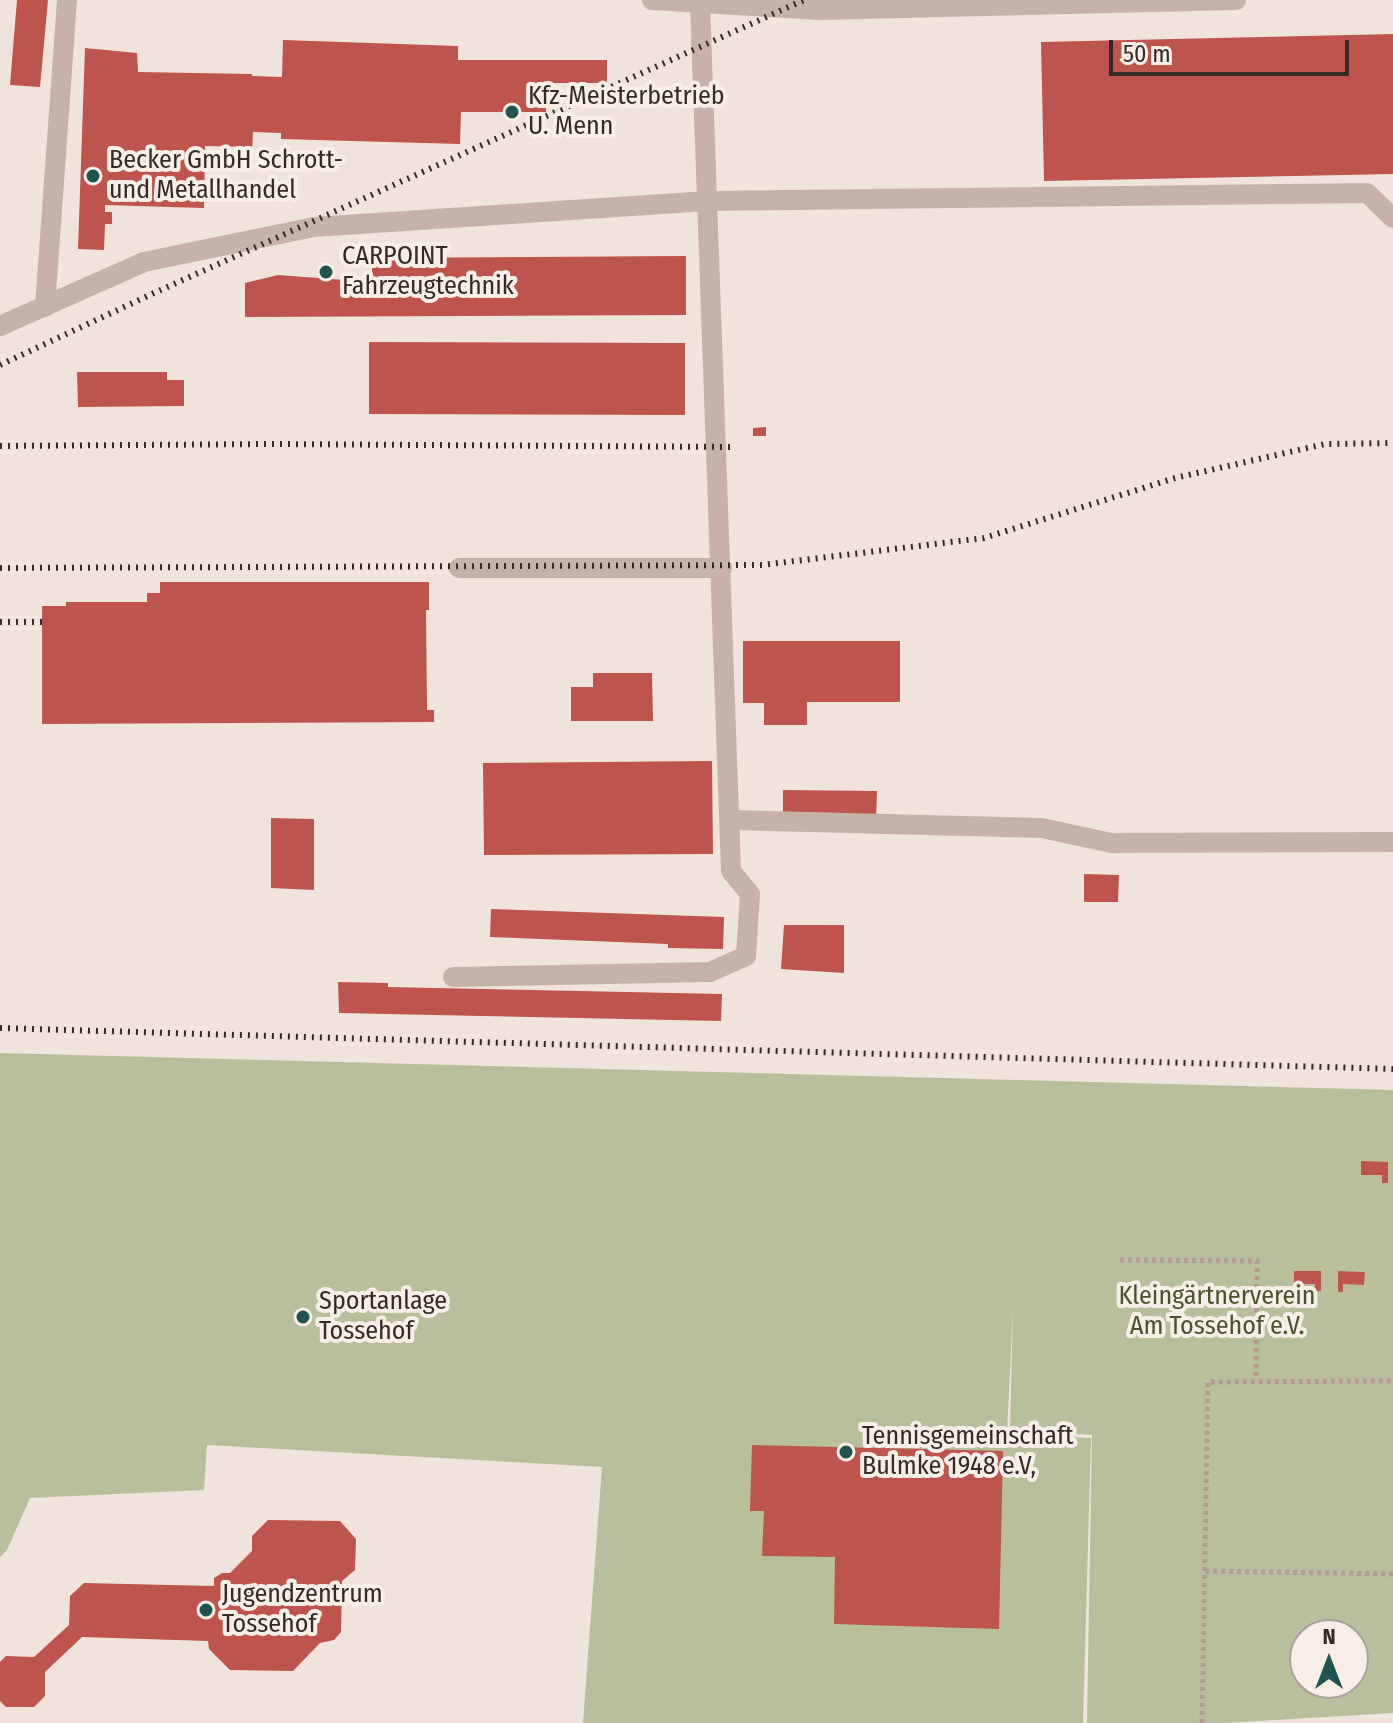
<!DOCTYPE html>
<html>
<head>
<meta charset="utf-8">
<style>
	body { margin:0 }
	#map { position:relative; width:1393px; height:1723px; overflow:hidden; background:#f0e3dc; font-family:"Fira Sans Condensed",sans-serif }
	canvas { display:block }
	.north { position:absolute; left:1289px; top:1619px; width:80px; height:80px; box-sizing:border-box; background:#f8eee8; border:2px solid #aaa09b; border-radius:50%; rotate:0deg; font-size:22px; font-weight:700; line-height:32px; text-align:center; color:#352a28 }
	.north::after { content:''; display:block; margin:auto; width:28px; height:36px; background:#21544e; clip-path:polygon(50% 0,100% 100%,50% 72%,0 100%) }
	.scale { position:absolute; left:1109px; top:40px; width:240px; height:36px; box-sizing:border-box; border:4px solid #352a28; border-top:0; padding-left:10px; font-size:24px; line-height:28px; white-space:nowrap; color:#352a28; -webkit-text-stroke:6px #f8eee8; paint-order:stroke }
</style>
</head>
<body>
<div id="map">
<canvas width="1393" height="1723"></canvas>
<div class="north">N</div>
<div class="scale">50 m</div>
</div>
<script>
const ctx = document.querySelector('canvas').getContext('2d');
ctx.lineJoin = 'round';
function fill(path, color) {
  ctx.fillStyle = color;
  ctx.fill(path, 'evenodd');
}
function stroke(path, color, width, dash) {
  ctx.strokeStyle = color;
  ctx.lineWidth = width;
  ctx.lineCap = dash ? 'butt' : 'round';
  ctx.setLineDash(dash || []);
  ctx.stroke(path);
}
function drawText(font, color, halo, rows, align = 'center') {
  ctx.font = font + ' "Fira Sans Condensed",sans-serif';
  ctx.lineWidth = 8;
  ctx.setLineDash([]);
  ctx.textBaseline = 'middle';
  ctx.strokeStyle = halo;
  ctx.fillStyle = color;
  for (const [text, x, y, turn = 0] of rows) {
    ctx.save();
    ctx.translate(x, y);
    ctx.rotate((+turn || 0) * Math.PI / 180);
    ctx.textAlign = isNaN(turn) ? turn : align;
    if (halo) ctx.strokeText(text, 0, 0);
    ctx.fillText(text, 0, 0);
    ctx.restore();
  }
}
const green = new Path2D(`
	M0,1053L1393,1090V1713L1224,1723H1087L1092,1435L1010,1430L1013,1307L1007,1434L1091,1438L1083,1723H583L602,1467L207,1445L204,1490L30,1498L7,1550L0,1557ZM1305,1635H1353V1683H1305Z`);
const building = new Path2D(`
	M17,0H48L40,87L10,85Z
	M1393,34V174L1044,181L1041,42Z
	M283,40L458,46V60H607V83H546V112H461L460,144L281,139V133L253,132L252,153H250V147L205,146L204,208L105,205V212H112V224H105L104,250L78,249L85,48L137,53L138,72L252,74V76L282,77Z
	M686,256V315L245,317V283L278,275L372,282V258Z
	M369,342L685,343V415L369,414Z
	M77,372H167V380H184V406L78,407Z
	M766,427V436H753V428Z
	M160,582H429V610H426L427,710H434V722L42,724V606H66V602H147V593H160Z
	M743,641H900V702H807V725H764V703H743Z
	M593,673H652L653,721H571V687H593Z
	M712,761L713,854L484,855L483,763Z
	M783,790L877,791L876,821L783,820Z
	M271,818L314,819V890L271,888Z
	M1084,874L1119,875L1118,902H1084Z
	M491,909L724,917L723,949L668,948V944L490,937Z
	M784,925H844V973L781,969Z
	M338,982L388,983V987L722,994L721,1021L339,1013Z
	M1361,1161L1388,1162V1183H1382V1175H1361Z
	M1294,1271H1321V1291H1315V1284H1294Z
	M1338,1271L1365,1272L1364,1285L1343,1284V1292H1338Z
	M752,1445L1003,1451L999,1629L834,1624L835,1557L762,1556L764,1511H750Z
	M268,1520L340,1521L356,1539L355,1570L342,1581L341,1632L334,1640L320,1643L293,1671L230,1670L209,1649L208,1641L82,1637L45,1672V1696L34,1707H6L0,1701V1662L6,1656L34,1657L69,1625L70,1596L84,1583L214,1586V1578L222,1573H230L252,1551V1536Z`);
const path = new Path2D(`
	M1120,1260L1257,1261L1256,1380
	M1205,1571L1393,1574
	M1202,1723L1208,1382L1393,1381`);
const service = new Path2D(`
	M45,307L67,0
	M0,326L144,262L314,227L708,201L1367,193L1393,218
	M459,568H722
	M731,820L1042,828L1111,843L1393,842
	M453,977L710,972L746,956L750,894L731,871L700,4`);
const minor = new Path2D(`
	M652,0L820,10L1236,0`);
const rail = new Path2D(`
	M0,365L154,293L804,0
	M0,446L271,444L735,447
	M0,568L762,565L984,538L1175,478L1325,444L1393,443
	M0,622H42
	M0,1028L1393,1069`);
const markers = [
	[512,112,8,"#21544e"],
	[93,176,8,"#21544e"],
	[326,272,8,"#21544e"],
	[303,1317,8,"#21544e"],
	[846,1452,8,"#21544e"],
	[206,1610,8,"#21544e"]
];
const poiNames = [
	["Kfz-Meisterbetrieb",528,97],
	["U. Menn",528,127],
	["Becker GmbH Schrott-",109,161],
	["und Metallhandel",109,191],
	["CARPOINT",342,257],
	["Fahrzeugtechnik",342,287],
	["Sportanlage",319,1302],
	["Tossehof",319,1332],
	["Tennisgemeinschaft",862,1437],
	["Bulmke 1948 e.V,",862,1467],
	["Jugendzentrum",222,1595],
	["Tossehof",222,1625]
];
const parkNames = [
	["Kleingärtnerverein",1217,1297],
	["Am Tossehof e.V.",1217,1327]
];
fill(green, '#b9be9d');
fill(building, '#bd544d');
stroke(path, '#b39b93', 5, [4, 4]);
stroke(service, '#c7b2a9', 20);
stroke(minor, '#c7b2a9', 20);
stroke(rail, '#352a28', 6, [2, 6]);
for (const [x, y, r, color] of markers) {
  const dot = new Path2D();
  dot.arc(x, y, r, 0, 2 * Math.PI);
  ctx.fillStyle = color;
  ctx.fill(dot);
  stroke(dot, '#f8eee8', 3);
}
drawText('26px', '#352a28', '#f8eee8', poiNames, 'left');
drawText('26px', '#4b522e', '#f8eee8', parkNames);
</script>
</body>
</html>
